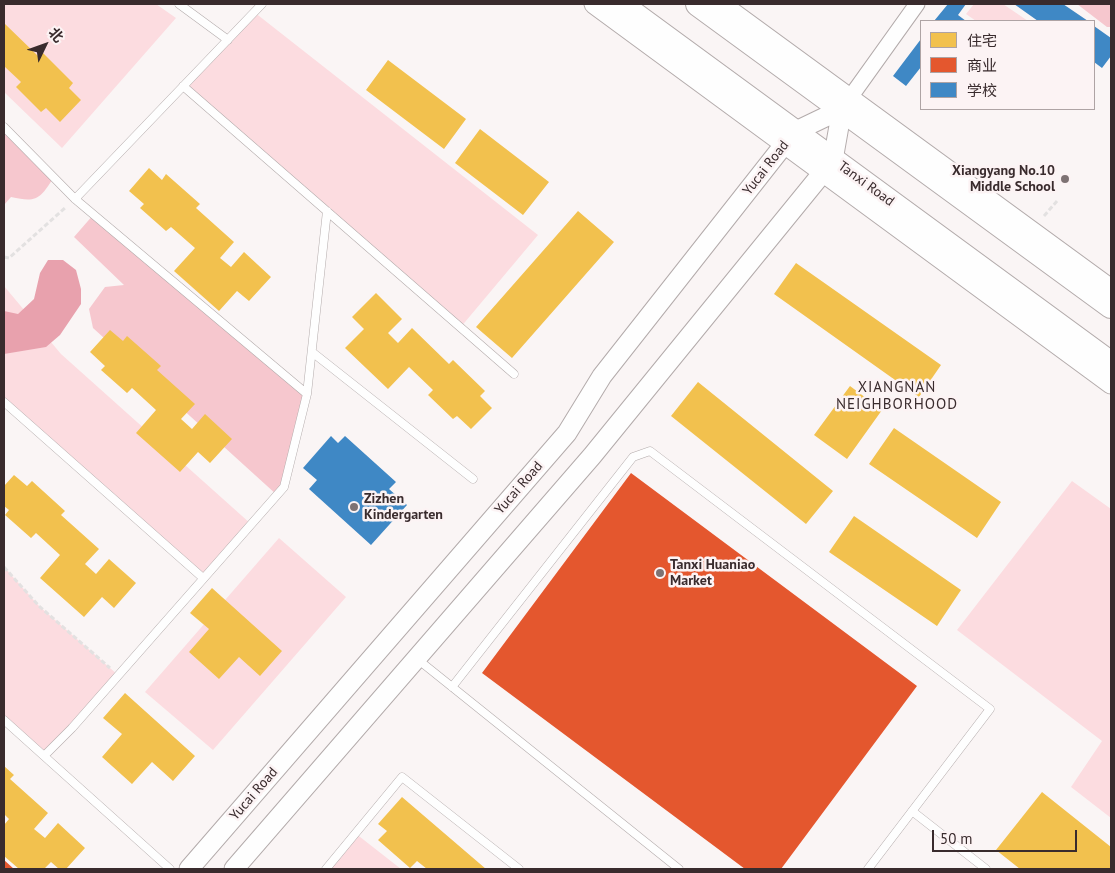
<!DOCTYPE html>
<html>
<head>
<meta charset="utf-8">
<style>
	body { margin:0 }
	#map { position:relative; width:1115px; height:873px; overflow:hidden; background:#faf5f5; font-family:"PT Sans","Noto Sans SC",sans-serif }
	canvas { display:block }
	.frame { position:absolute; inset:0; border:5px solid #392b2d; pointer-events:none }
	.legend { position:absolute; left:920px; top:20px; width:175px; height:90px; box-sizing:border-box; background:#fcf3f4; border:1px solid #aea3a4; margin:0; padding:6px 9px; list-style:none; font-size:15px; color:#392b2d }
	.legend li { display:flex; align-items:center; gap:10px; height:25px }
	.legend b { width:25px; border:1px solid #aea3a4 }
	.north { position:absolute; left:20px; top:20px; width:50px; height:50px; -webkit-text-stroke:4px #fcf3f4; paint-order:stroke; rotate:48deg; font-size:14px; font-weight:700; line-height:20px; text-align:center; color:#392b2d }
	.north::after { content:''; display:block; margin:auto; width:18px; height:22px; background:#392b2d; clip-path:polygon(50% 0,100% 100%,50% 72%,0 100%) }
	.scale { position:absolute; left:932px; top:830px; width:145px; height:22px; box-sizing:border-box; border:2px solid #392b2d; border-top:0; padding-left:6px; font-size:15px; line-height:18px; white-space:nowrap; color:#392b2d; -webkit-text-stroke:4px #fcf3f4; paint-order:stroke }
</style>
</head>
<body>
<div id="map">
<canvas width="1115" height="873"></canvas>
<div class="frame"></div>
<ul class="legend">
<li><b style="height:14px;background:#f2c14e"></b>住宅</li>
<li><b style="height:14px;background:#e4572e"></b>商业</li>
<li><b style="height:14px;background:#3f88c5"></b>学校</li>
</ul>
<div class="north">北</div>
<div class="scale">50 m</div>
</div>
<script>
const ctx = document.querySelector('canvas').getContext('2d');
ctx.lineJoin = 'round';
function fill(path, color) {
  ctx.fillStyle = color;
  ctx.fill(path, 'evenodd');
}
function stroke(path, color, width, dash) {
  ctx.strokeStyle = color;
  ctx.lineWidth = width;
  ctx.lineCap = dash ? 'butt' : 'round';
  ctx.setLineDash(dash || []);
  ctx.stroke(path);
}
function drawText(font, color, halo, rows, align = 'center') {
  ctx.font = font + ' "PT Sans",sans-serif';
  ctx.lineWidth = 5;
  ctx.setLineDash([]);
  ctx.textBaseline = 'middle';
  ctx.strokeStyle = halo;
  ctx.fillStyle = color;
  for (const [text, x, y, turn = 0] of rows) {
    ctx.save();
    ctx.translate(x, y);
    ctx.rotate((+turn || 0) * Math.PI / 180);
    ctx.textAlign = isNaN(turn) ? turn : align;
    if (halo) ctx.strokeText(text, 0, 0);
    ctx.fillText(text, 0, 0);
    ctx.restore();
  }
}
const green = new Path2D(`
	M4,4H156L176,18L62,148L4,92Z
	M974,4H1003L1028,21H976L966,14Z
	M254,12L538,235L460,328L183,86Z
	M4,286L61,354L251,524L203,578L4,402Z
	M1072,481L1111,509V818L1071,787L1102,741L957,630Z
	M279,538L346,597L213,750L145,692Z
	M4,567L39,606L118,675L44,756L4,720Z
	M355,833L401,869H326Z`);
const forest = new Path2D(`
	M1077,4H1111V27H1107Z
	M4,127L54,177C40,199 37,203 11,197L4,205Z
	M94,214L307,394L284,486L277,495L93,328L89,309L105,287L124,285L74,237Z`);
const water = new Path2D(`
	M48,260H63L76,270L81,289V304L60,335L46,347L4,354V311L18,314L34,299L40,273Z`);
const homes = new Path2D(`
	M4,23L38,56L42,52L73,83L69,88L81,100L60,122L46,108L41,112L16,87L21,82L4,66Z
	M388,60L466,119L444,149L366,90Z
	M480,129L549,182L523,215L455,163Z
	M149,168L162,180L166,174L200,204L196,208L234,242L220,258L231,267L244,252L271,277L249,301L237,291L219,311L174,271L195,248L171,227L166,231L140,208L144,204L129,191Z
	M578,211L614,242L512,358L476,327Z
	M796,263L941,365L919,397L774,294Z
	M376,293L402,319L388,333L398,343L412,328L449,364L453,360L485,391L480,396L492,408L471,429L457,416L453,419L428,395L433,390L409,367L388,389L345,348L364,329L352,317Z
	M110,330L123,341L127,336L161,366L157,370L195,404L181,419L192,429L205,414L232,439L210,463L198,452L180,472L136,433L156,410L132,388L127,393L101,370L105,366L90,352Z
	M698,382L833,491L806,524L671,416Z
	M850,386L882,410L847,459L814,435Z
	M894,428L1001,502L977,538L869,464Z
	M14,475L27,486L32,481L65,511L61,515L99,549L85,564L96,574L109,559L136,583L114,608L102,597L84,617L40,578L60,555L36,533L31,538L5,515L9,510L4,506V486Z
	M854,516L961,590L937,626L829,552Z
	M212,588L282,651L260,676L239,657L219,679L189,652L209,629L190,613Z
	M125,693L195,756L173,781L152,762L132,784L102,757L122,734L103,718Z
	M4,766L14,775L10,779L48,813L34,829L45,838L58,823L85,848L66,869H59L51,862L44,869H19L4,856V825L9,819L4,814Z
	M1042,792L1111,847V869H1020L996,850Z
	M402,797L486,869H427L417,861L410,868L378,840L387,831L378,824Z`);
const shops = new Path2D(`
	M631,473L917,686L781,869H745L482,673Z
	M4,860L14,869H4Z`);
const schools = new Path2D(`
	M948,4H966L958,15L966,21H934Z
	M1014,4H1063L1088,21H1038Z
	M1094,26L1111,38V56L1102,68L1094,62Z
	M921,39V67L906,86L893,76Z
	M331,436L338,443L345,436L396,482L389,489L407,505L371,545L309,489L317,480L303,468Z`);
const path = new Path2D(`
	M1044,216L1057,201
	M4,257L9,258L66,207
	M4,567L39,606L110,668`);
const service = new Path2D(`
	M179,4L228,40
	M183,86L514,374
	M4,127L75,199L307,394L284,487L72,728L44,756L4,720
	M75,199L262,4
	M312,352L473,479
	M307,394L327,211
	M4,402L203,578
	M416,658L679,869
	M452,687L633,457L650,451L990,709L868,869
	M44,756L170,869
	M912,811L986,869
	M326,869L402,777L519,869`);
const minor = new Path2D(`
	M844,106L917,4`);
const tertiary = new Path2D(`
	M594,4L1111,384
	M721,4L1111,289
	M189,869L567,433L602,376L794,132L842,109
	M234,869L592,456L833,160L842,109`);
const primary = new Path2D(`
	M620,4L1111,364
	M698,4L1111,306`);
const markers = [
	[1065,179,5,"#7d7273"],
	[354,507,5,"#7d7273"],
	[660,573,5,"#7d7273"]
];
const streetNames = [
	["Yucai Road",766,168,-52],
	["Tanxi Road",866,184,36],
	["Yucai Road",519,488,-49],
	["Yucai Road",254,794,-49]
];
const poiNames = [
	["Xiangyang No.10",1055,171,"right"],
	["Middle School",1055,187,"right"],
	["Zizhen",364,499],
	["Kindergarten",364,515],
	["Tanxi Huaniao",670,565],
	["Market",670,581]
];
const neighbourhoodNames = [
	["XIANGNAN",897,388],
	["NEIGHBORHOOD",897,405]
];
fill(green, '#fcdce0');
fill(forest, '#f6c7ce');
fill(water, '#e8a1ad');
fill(homes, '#f2c14e');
fill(shops, '#e4572e');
fill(schools, '#3f88c5');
stroke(service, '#b3abab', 9);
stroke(minor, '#b3abab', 17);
stroke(tertiary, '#b3abab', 21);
stroke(primary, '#b3abab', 26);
stroke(path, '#e3e1e1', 3, [5, 2.5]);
stroke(service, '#fefefe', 8);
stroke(minor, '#fefefe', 15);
stroke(tertiary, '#fefefe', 19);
stroke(primary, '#fefefe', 24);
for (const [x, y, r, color] of markers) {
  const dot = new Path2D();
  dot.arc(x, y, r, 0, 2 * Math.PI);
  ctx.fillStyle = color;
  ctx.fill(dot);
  stroke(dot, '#fcf3f4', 2);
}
drawText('14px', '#392b2d', '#fcf3f4', streetNames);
drawText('bold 14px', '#392b2d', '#fcf3f4', poiNames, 'left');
ctx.letterSpacing = '1px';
drawText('15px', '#392b2d', '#fcf3f4', neighbourhoodNames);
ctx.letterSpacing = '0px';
</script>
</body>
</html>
